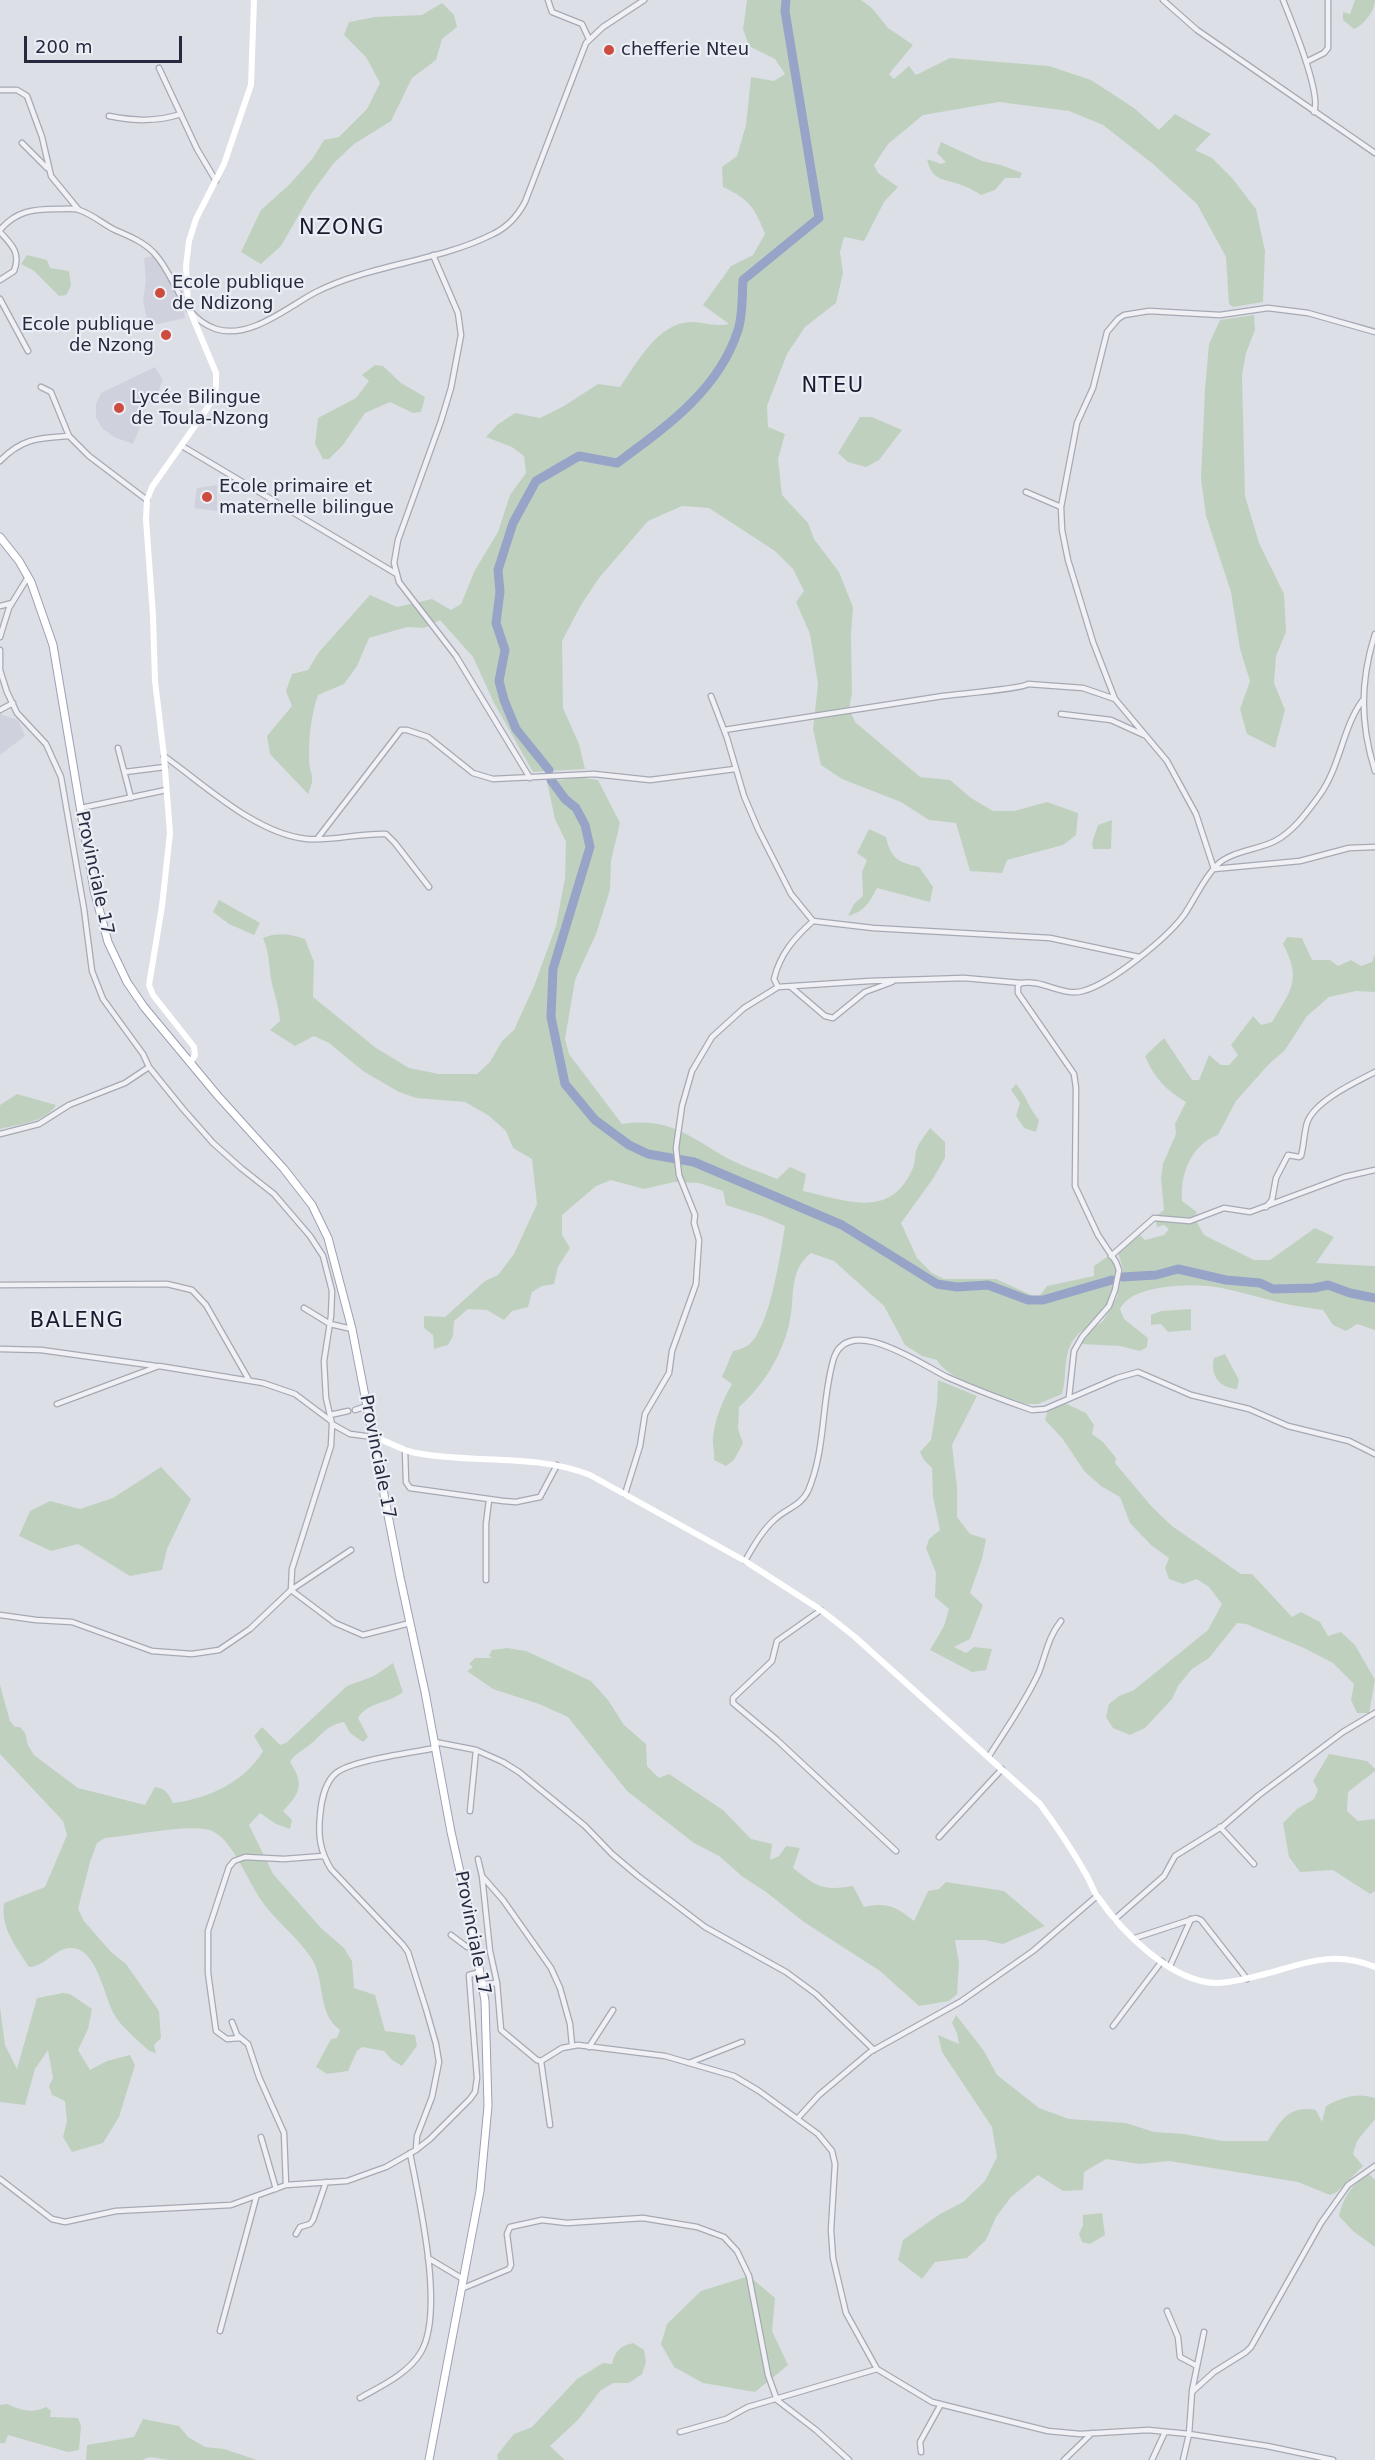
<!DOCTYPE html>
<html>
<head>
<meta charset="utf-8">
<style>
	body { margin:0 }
	#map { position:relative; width:1375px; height:2460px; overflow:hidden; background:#dddfe7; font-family:"DejaVu Sans",sans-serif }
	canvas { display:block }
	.scale { position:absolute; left:24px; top:36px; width:158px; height:27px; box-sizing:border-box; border:3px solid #272a3e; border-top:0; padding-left:8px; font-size:18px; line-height:21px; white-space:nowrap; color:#272a3e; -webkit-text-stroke:4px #eceef5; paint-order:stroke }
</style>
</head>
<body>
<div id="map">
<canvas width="1375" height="2460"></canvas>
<div class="scale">200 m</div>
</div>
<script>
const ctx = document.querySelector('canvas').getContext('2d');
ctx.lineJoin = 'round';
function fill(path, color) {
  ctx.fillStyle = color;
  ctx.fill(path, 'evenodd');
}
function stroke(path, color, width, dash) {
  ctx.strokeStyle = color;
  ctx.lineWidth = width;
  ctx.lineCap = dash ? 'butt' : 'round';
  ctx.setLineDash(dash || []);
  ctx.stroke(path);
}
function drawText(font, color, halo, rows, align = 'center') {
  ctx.font = font + ' "DejaVu Sans",sans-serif';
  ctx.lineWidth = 4.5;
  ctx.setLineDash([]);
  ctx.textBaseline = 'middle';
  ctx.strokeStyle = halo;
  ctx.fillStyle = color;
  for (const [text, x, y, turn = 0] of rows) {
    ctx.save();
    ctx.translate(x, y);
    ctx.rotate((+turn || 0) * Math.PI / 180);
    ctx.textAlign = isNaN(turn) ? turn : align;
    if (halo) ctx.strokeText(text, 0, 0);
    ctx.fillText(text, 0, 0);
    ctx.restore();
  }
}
const built = new Path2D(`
	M154,256L171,284L184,311L185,318L149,326L143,301L146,281L144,258Z
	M155,367L163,380L155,399L137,413L141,425L133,444L114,437L102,428L96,417V404L101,393Z
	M217,485V511L194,508L197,488Z
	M0,714L18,720L25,736L0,755Z`);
const green = new Path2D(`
	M747,0H861L872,8L888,28L913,45L889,74L894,79L909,66L916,75L950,58L1049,66L1091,80L1134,108L1159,130L1175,114L1211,134L1195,150L1212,158L1232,178L1256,209L1265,251L1263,302L1233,307L1229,304L1226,257L1197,204L1153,164L1103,125L1069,111L999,102L923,115L888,144L874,165L878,173L898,187L884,202L864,241L844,237L840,252L843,273L836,303L805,327L787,354L767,406L768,427L785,434L778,459L782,495L808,523L814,539L839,572L853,607L851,635L852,694L849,708L855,722L920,777L950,780L971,798L993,811H1014L1047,802L1078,813L1076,835L1063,845L1007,860L1002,873L970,871L956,823L929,820L901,802L842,779L821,765L813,729L818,684L810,634L796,602L804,591L793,569L775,551L709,508L682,506L648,521L599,578L581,605L562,641L563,708L579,744L585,769L533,772L494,703L473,657L440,620L424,628L407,627L369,638L357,666L344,684L318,695C311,716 309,735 309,757C309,776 317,774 308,794L270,754L267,736L292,706L286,691L292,674L308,670L319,652L370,595L397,607L432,599L451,610L461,604L475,570L498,532L510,495L526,473L524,456L512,447L486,437L497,425L515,413L540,418L564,406L598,384L620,387C637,363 657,323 691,322C706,322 712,327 729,324L703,305L731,266L753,255L765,234C755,208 749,199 723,187L722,167L737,156L746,125L751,77L774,81L785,74L775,59L749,46L743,29Z
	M1355,0H1375C1375,11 1364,25 1354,29L1343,20V12L1350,14Z
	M442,3L454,15L457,27L442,39L436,60L412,78L391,121L354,144L333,164L311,194L281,246L261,264L241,252L261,210L290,184L313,158L324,140L339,137L367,109L380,83L366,57L344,35L349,22L375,17L422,15Z
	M941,142L982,161L1001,165L1022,173L1020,178H1005L995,190L981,195C976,192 970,188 964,186C945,178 932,183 927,159L941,164L946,162L937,153Z
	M27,255L47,260L50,268L69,271L71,286L66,295L59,296L34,271L21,264Z
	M1254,315L1255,330L1246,353L1242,375L1245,496L1259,543L1284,594L1286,632L1276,656L1274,683L1285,710L1275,748L1247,734L1240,709L1250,681L1240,649L1231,592L1206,516L1201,479L1205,389L1209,344L1220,320Z
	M375,365L383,366L401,383L425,397L421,412L413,413L390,402L365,413L343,445L329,459H323L315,444L318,418L356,398L369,381L362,375Z
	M860,417H872L902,430L879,460L866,467L848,462L838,453Z
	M578,777L598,780L620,823L611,861L610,890L596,934L575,980L565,1039L569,1054L622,1124C671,1117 689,1137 729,1159C744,1167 761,1172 777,1179L790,1167L806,1174L803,1191C845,1200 890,1220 912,1170C916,1163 914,1155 917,1148C920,1141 926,1134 930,1128L945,1142V1158L932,1180L901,1223L917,1258L932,1273L944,1279H996L1038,1298L1047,1286L1094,1276V1266L1107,1257C1117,1263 1117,1270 1115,1280C1112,1294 1108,1308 1098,1318C1090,1326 1076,1333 1071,1344C1063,1360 1067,1377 1062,1394L1038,1404H1027C1005,1396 946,1380 937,1360L922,1356L905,1345L884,1306L834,1261L811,1253C787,1272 796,1298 789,1325C781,1357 763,1386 739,1407L738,1429L743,1443L734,1460L726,1466L714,1460C715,1452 712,1445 713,1437C715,1418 723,1400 732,1384L722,1377L733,1351C743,1349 751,1345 756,1336C772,1311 780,1256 785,1226L761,1216L726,1205L723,1191L699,1183L674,1182L644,1189L611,1180L596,1186L562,1215V1235L570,1248L558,1267L554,1284L542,1286L532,1292L528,1307L512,1311L504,1320L487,1310L468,1309L454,1321L453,1336L448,1345L434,1349L433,1335L424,1328V1316L445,1317L485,1281L498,1275L514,1254L537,1204L532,1159L513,1148L506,1131L488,1115L465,1102L416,1098L399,1092L363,1071L329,1043L314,1036L295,1046L270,1030L280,1021C279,1009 276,999 273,988C268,970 271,956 263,938C278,932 290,934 305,939L314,962L313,997L376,1048L409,1068L439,1074H477L490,1062L502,1041L514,1030L534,986L556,926L565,878L566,842L555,819L547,782Z
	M1112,820L1111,849H1093L1092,843L1098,825Z
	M869,829L886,837C891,859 898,862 919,867L933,887L930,902L877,888C869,903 865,911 848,916L854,904L863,896L862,872L867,860L857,853Z
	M219,900L260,923L254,935L229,924L213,912Z
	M1287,937L1302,938L1312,960H1330L1338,966L1351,960L1361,966L1372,962L1375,954V992L1356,991L1329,997L1307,1016L1285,1050L1269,1064L1236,1101L1218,1135C1191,1145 1180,1174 1182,1201L1197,1212L1194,1217L1204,1235L1254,1260H1270L1315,1228L1334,1237L1316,1263L1375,1266V1330L1357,1324L1346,1331L1333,1325L1323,1310C1312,1308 1301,1307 1291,1305C1239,1294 1214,1279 1159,1288C1143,1291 1128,1295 1120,1309L1124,1319L1148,1338L1147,1347L1140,1351L1120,1346L1081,1344L1093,1328L1103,1321L1117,1297L1123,1269L1118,1252L1140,1235L1145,1240L1164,1235L1169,1229L1164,1225L1157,1227L1155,1217L1164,1210L1161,1178L1163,1164L1176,1134L1175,1124L1186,1102C1167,1091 1154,1078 1145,1056L1164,1038L1192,1080H1199L1209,1055L1221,1065H1229L1238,1055L1231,1045L1253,1016L1261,1025L1272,1022C1291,990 1302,980 1283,944Z
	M1016,1084C1026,1095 1029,1109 1039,1120L1036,1132L1024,1128L1016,1116L1020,1103L1011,1090Z
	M17,1094L56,1105C46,1122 19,1124 0,1129V1105Z
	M1191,1309V1330L1168,1332L1161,1324L1151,1325V1315L1161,1311Z
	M1225,1354L1239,1380L1237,1389C1219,1388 1210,1375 1214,1358Z
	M938,1380L977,1396L952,1445L957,1487V1517L970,1534L986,1539L982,1559L970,1593L983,1605L970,1639L954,1647L966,1653L974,1647L992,1649L986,1670L972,1672L930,1650L944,1626L949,1609L935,1597L936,1573L926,1548L929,1539L940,1530L933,1497L932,1468L924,1460L920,1452L931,1440L937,1403Z
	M1065,1403L1086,1413L1094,1425L1092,1434L1103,1442L1116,1458L1115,1463L1152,1507L1172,1526L1241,1574H1252L1292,1617L1301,1612L1320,1622L1328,1636L1341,1632L1355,1645L1375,1680L1369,1713H1357L1351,1700L1354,1684L1333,1663L1304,1648L1246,1624L1237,1623L1209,1658L1192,1669L1178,1686L1172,1699L1145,1728L1130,1735L1113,1728L1106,1717L1109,1704L1119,1696L1134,1690L1208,1630L1222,1604L1209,1587L1197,1579L1183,1584L1169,1579L1165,1568L1169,1558L1151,1545L1130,1523L1120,1497L1101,1486L1085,1472L1062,1438L1045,1420L1048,1410Z
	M161,1467L191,1499L167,1549L162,1570L130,1576L78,1544L51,1551L19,1536L30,1511L50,1501L80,1509L113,1498Z
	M507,1648L526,1651L591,1681L608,1700L624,1725L646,1744L647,1766L659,1778L669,1774L723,1810L751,1839L772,1844L770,1860L779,1856L786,1846L800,1848L793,1868C817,1887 823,1891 853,1886L864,1907C888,1902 896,1907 914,1921L928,1891L939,1889L946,1882L1004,1891L1045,1926L1003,1944L985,1940H955L959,1963L957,1994L949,2001L919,2006L880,1971L804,1922L766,1892L743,1877L719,1856L694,1843L627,1791L568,1717L539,1704L493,1689L467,1671L473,1667L469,1664L475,1658H492L489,1656L492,1650Z
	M393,1663L403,1692C388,1704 369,1701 358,1718L368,1737L363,1742L350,1733L344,1722C324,1726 322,1736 308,1746C300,1752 295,1754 290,1762C304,1783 301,1793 283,1811L292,1820L290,1829L276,1824L260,1813L249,1825L273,1874L322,1929L344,1948L352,1961L354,1988L375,1995L385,2031L415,2035L417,2046L402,2066L392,2060L384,2051L362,2047L357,2051L348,2071L327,2074L316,2067L331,2039L337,2038L340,2030C318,2014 325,1986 314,1963C306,1946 279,1923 266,1907C250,1886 242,1861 225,1841C222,1837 215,1832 210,1830C188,1824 130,1836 105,1838L97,1843L90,1862L78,1909L84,1921L111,1952L126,1964L159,2011L161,2038L154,2045L156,2053L149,2051C139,2041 120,2026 114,2014C104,1996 97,1947 70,1948C54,1949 46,1966 29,1967C17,1948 0,1928 4,1903L45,1887L67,1835L63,1821L0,1754V1685L10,1721L15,1727H20L25,1733L28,1745L34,1755L78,1788L145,1805L155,1787C166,1788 169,1795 173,1803C207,1799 245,1782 263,1751L254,1736L262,1727L280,1745L286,1743L347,1686L374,1676Z
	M1329,1754L1367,1761L1375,1769V1771L1348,1792L1347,1811L1358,1821L1375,1819V1891L1370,1894L1333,1870L1300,1872L1289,1857L1283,1823L1297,1809L1314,1799L1318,1790L1313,1781Z
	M63,1993L70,1994L92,2009L88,2029L78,2050L90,2070L107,2061L130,2055L135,2065L119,2117L103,2143L72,2152L63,2137L67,2121L65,2101L52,2095L49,2086L53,2078L48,2050L35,2069L25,2105L0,2102V2007L5,2045L17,2069L37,1998Z
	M956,2015L984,2051L997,2075L1039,2108L1069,2119L1126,2123L1154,2132L1184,2134L1222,2141H1268C1281,2120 1289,2105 1316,2110L1322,2122L1326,2106C1342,2097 1358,2092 1375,2098V2119L1357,2141L1353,2154L1363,2166L1337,2192L1330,2195L1298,2182L1169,2161L1140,2164L1106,2159L1084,2172L1083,2190L1063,2191L1038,2175L1011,2197L996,2217L986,2240L967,2258L935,2262L922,2279L898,2260L903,2240L940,2214L963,2202L985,2181L997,2157L992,2127L942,2052L938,2035L959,2044L957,2033L952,2023Z
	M1368,2173L1375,2180V2247L1353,2231L1339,2216C1344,2196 1351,2186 1368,2173Z
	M1102,2213L1105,2235L1090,2244L1082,2242L1079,2234L1083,2225V2215Z
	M749,2276L775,2298L772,2331L788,2365L755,2392L703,2383L674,2367L661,2344L667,2324L701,2291Z
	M633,2343L644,2350L646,2362L642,2374L629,2383H613L600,2391L578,2420L550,2446L565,2460H498L497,2455L514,2434L532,2427L577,2379L603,2363L612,2364C615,2351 620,2346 633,2343Z
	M7,2404C21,2410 31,2414 46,2407L51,2411L50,2417L78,2418L81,2426L79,2450L68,2452L8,2435L5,2443H0V2405Z
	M143,2419L179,2426L188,2437L205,2447L224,2449L257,2460H168L150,2457L142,2460H86L87,2445L134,2437Z`);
const river = new Path2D(`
	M549,770L516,729L504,700L499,681L505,650L496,623L500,592L498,570L513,523L536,481L579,456L617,463C666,427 719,390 738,330C743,315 742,296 743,280L819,218L785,11L786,0
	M551,780L565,799L576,808L585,825L590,847L553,969L551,1017L565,1084L595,1120L629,1145L648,1154L694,1162L842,1225L937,1284L957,1287L988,1285L1028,1300H1043L1112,1280
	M1122,1277L1156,1275L1178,1269L1226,1280L1260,1283L1273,1289L1314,1288L1328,1285L1350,1293L1375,1298`);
const street = new Path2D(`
	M548,0L552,12L582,24L589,39
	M1163,0L1197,30L1375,153
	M1283,0C1291,20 1322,94 1314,112
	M1306,62L1324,53L1328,48V0
	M159,68L197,149L216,181
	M0,90H17L27,96L42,137L51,176L78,209
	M109,116C134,121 156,122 181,114
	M22,143L47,168
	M0,230C16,211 33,209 57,209C63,209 73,208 79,210C92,214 103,224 115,230C129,236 144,242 154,253C177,277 180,317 216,329C250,340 289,306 316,292C371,264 438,262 493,234C508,227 517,217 525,202L586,43L603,27L644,0
	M0,232C12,245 21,253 14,271L0,280
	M433,255L458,313L461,335L451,388L441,421L398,540L394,563L399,582L456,656L530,778
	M0,299L28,351
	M1375,332L1308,313L1268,308L1220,315L1149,311L1124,315L1118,319L1107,332L1093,388L1077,423L1061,507L1062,530L1068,560L1093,642L1115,699L1167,761L1196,814L1214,869L1300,861L1349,848L1375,847
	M41,387L51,392L69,436
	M182,446L395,573
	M0,461C22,438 39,438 69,436L89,456L147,500
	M1026,492L1061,507
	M0,606L12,603
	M1375,634C1360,681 1360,724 1375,771
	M0,637L9,608L28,577
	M0,650V670L7,692L17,713L46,744L61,777L84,909L92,971L103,999L143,1054L149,1067L183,1109L213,1143L241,1168L274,1194L310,1236L323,1256L332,1291L331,1316L324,1361L326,1398L332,1424L331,1446L292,1569L291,1590L335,1623L363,1635L410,1623
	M711,696L727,738L744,796L758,829L791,894L813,921L873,928L1050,938L1139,957
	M0,710L13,703
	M1061,714L1111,720L1144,735
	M724,730L943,696C956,694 1022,689 1028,684L1083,688L1115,699
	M118,748L131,798
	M164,756C205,785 256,834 307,839C333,841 360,833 386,834L395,843L429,887
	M125,772L165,767
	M81,808L166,790
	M317,839L401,730H407L428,737L473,773L493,779L594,774L650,780L735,769
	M778,987L774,979C780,954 794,938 813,921
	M791,987L825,1016L833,1018L865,992L892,982
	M0,1134L39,1124L69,1105L125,1083L149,1067
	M1266,1207L1272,1200L1276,1178L1288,1155L1299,1157L1301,1156C1304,1145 1304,1133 1307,1123C1314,1101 1356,1082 1375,1072
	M1111,1256L1154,1218L1190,1221L1224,1208L1250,1212L1344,1177L1375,1170
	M0,1285L167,1284L192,1290L206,1305L249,1380
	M304,1308L330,1324L352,1329
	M0,1349L41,1350L156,1366
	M1069,1397L1074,1351L1082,1337L1109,1306L1115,1290L1119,1270L1116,1262L1098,1235L1075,1186L1076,1088L1074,1074L1018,993V986L1021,983C1042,979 1063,997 1083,991C1112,983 1167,938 1184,915C1195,899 1203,879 1217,865C1231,851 1258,850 1275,841C1294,831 1307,812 1319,796C1340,768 1342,729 1362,701
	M57,1404L159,1366L263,1383L295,1394L331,1421
	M355,1410L367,1406
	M330,1415L348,1411
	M332,1424L350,1434L373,1437
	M405,1450L406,1482L410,1488L503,1501L516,1502L540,1497L557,1465
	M625,1494L640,1446L645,1414L669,1373L672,1351L696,1284L699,1240L694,1223L695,1215L679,1175L676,1148L682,1106L692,1071L712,1037L744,1008L778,987L870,981L964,978L1021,983
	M745,1561C753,1547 762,1531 774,1520C785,1509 801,1506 808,1491C826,1449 821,1404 833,1361C846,1311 922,1365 947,1377C974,1389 1003,1400 1032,1410L1045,1409L1117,1378L1138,1372L1191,1395L1249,1409L1288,1426L1349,1441L1375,1454
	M486,1580V1524L489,1500
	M821,1610L777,1641L772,1661L733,1698V1703L777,1740L896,1851
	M0,1615L36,1620L72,1622L152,1651L192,1654L219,1650L250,1629L291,1590L351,1550
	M435,1742L476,1750L503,1762L519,1772L585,1826L612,1854L638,1876L705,1927L786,1972L816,1994L874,2050
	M989,1756C1006,1729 1026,1701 1039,1672C1046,1654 1048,1637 1061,1621
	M470,1811L476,1750
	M1220,1827L1254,1864
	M939,1837L1002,1769
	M478,1859L482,1876L490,1951L497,1983
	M482,1876L503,1900L551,1968L560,1988L570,2024L572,2045
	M1115,1919L1164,1876L1175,1856L1223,1826L1259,1795L1343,1732L1375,1713
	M451,1935L467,1947H475
	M1135,1938L1196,1918L1201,1920L1247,1979
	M1170,1966L1191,1919
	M482,1984L497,1983L501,2030L537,2060L541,2061L562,2048L578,2045L665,2056L734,2076L759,2091L818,2134L832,2151L835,2164L831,2230L833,2258L846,2313L877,2369L932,2402L1048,2431L1080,2434L1148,2430L1189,2434L1267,2446L1333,2460
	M232,2022L237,2035L248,2044L259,2077L284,2133L286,2185
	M1113,2026L1162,1961
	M240,2038L227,2039L216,2031L208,1973V1931L229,1867L234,1861L245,1857L284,1859L323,1856
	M589,2047L613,2010
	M541,2061L550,2125
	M689,2063L742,2042
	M798,2118L819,2095L870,2052L960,2002L1033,1951L1097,1896
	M261,2137L276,2189
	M416,2150L417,2136L432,2097L439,2062L436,2044L426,2009L408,1952L403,1945L331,1869C320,1851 318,1836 320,1816C321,1802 325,1782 336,1773C352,1760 412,1753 435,1748
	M0,2179L52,2219L65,2222L116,2211L231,2205L286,2185L347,2181L386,2167L416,2150L430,2139L470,2099L475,2092L477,2078L469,1975L480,1972
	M296,2234L300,2227L310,2224L313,2220L326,2182
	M428,2258L463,2279
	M461,2289L509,2269L511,2265L507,2234L510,2227L542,2220L567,2223L643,2218L697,2227L724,2237L737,2251L749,2276L768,2375L777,2400L816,2430L849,2460
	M1167,2311L1178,2337L1180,2357L1197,2366
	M220,2331L256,2198
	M1192,2391L1204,2332
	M360,2398C381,2386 408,2374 421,2352C445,2311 419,2200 410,2153
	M680,2432L726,2419L748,2407L877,2369
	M921,2452L920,2442L941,2404
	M1064,2460L1092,2433
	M1152,2460L1165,2432
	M1183,2460L1189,2434L1192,2392L1214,2372L1246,2352L1251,2347L1321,2223L1348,2185L1375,2166`);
const secondary = new Path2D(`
	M190,1063L195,1055L194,1047L153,995L149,985L162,906L170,833L164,756L155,681L153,616L146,519L147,500L152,487L204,413L212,400L216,387V373L188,306L186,266L189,241L196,219L224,164L251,85L254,0
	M373,1437C388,1441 401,1450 416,1453C474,1464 534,1453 590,1475L745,1561L821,1610L855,1637L1040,1804C1057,1827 1073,1851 1087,1876C1091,1883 1093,1891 1098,1897C1121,1931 1171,1982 1216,1983C1232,1983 1249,1978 1265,1974C1306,1963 1333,1950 1375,1967`);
const primary = new Path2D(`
	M0,537L19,561L31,582L53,645L94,890L108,942L127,982L144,1007L218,1096L284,1169L312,1205L328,1238L352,1329L400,1577L425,1692L451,1832L468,1907L485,2001L488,2106L480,2191L429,2460`);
const markers = [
	[609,50,6,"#ce4b40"],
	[160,293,6,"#ce4b40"],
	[166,335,6,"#ce4b40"],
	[119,408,6,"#ce4b40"],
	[207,497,6,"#ce4b40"]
];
const poiNames = [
	["chefferie Nteu",621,50],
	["Ecole publique",172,283],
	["de Ndizong",172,304],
	["Ecole publique",154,325,"right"],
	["de Nzong",154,346,"right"],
	["Lycée Bilingue",131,398],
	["de Toula-Nzong",131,419],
	["Ecole primaire et",219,487],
	["maternelle bilingue",219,508]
];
const streetNames = [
	["Provinciale 17",94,873,78],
	["Provinciale 17",377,1457,79],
	["Provinciale 17",472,1933,79]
];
const quarterNames = [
	["NZONG",342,229],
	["NTEU",833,387],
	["BALENG",77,1322]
];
fill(built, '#cfd1dc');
fill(green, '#bfd1be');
stroke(river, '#97a4c8', 9);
stroke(street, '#a6a9b4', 7);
stroke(primary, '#9ca0b3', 9);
stroke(street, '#f0f0f5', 4.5);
stroke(secondary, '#fff', 6);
stroke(primary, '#fff', 7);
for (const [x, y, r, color] of markers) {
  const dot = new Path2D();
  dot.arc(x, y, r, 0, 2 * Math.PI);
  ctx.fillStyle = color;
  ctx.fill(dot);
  stroke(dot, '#eceef5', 2);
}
drawText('18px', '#272a3e', '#eceef5', poiNames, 'left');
drawText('18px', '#272a3e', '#eceef5', streetNames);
ctx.letterSpacing = '1.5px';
drawText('21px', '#191b2e', '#eceef5', quarterNames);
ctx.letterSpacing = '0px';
</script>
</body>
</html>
